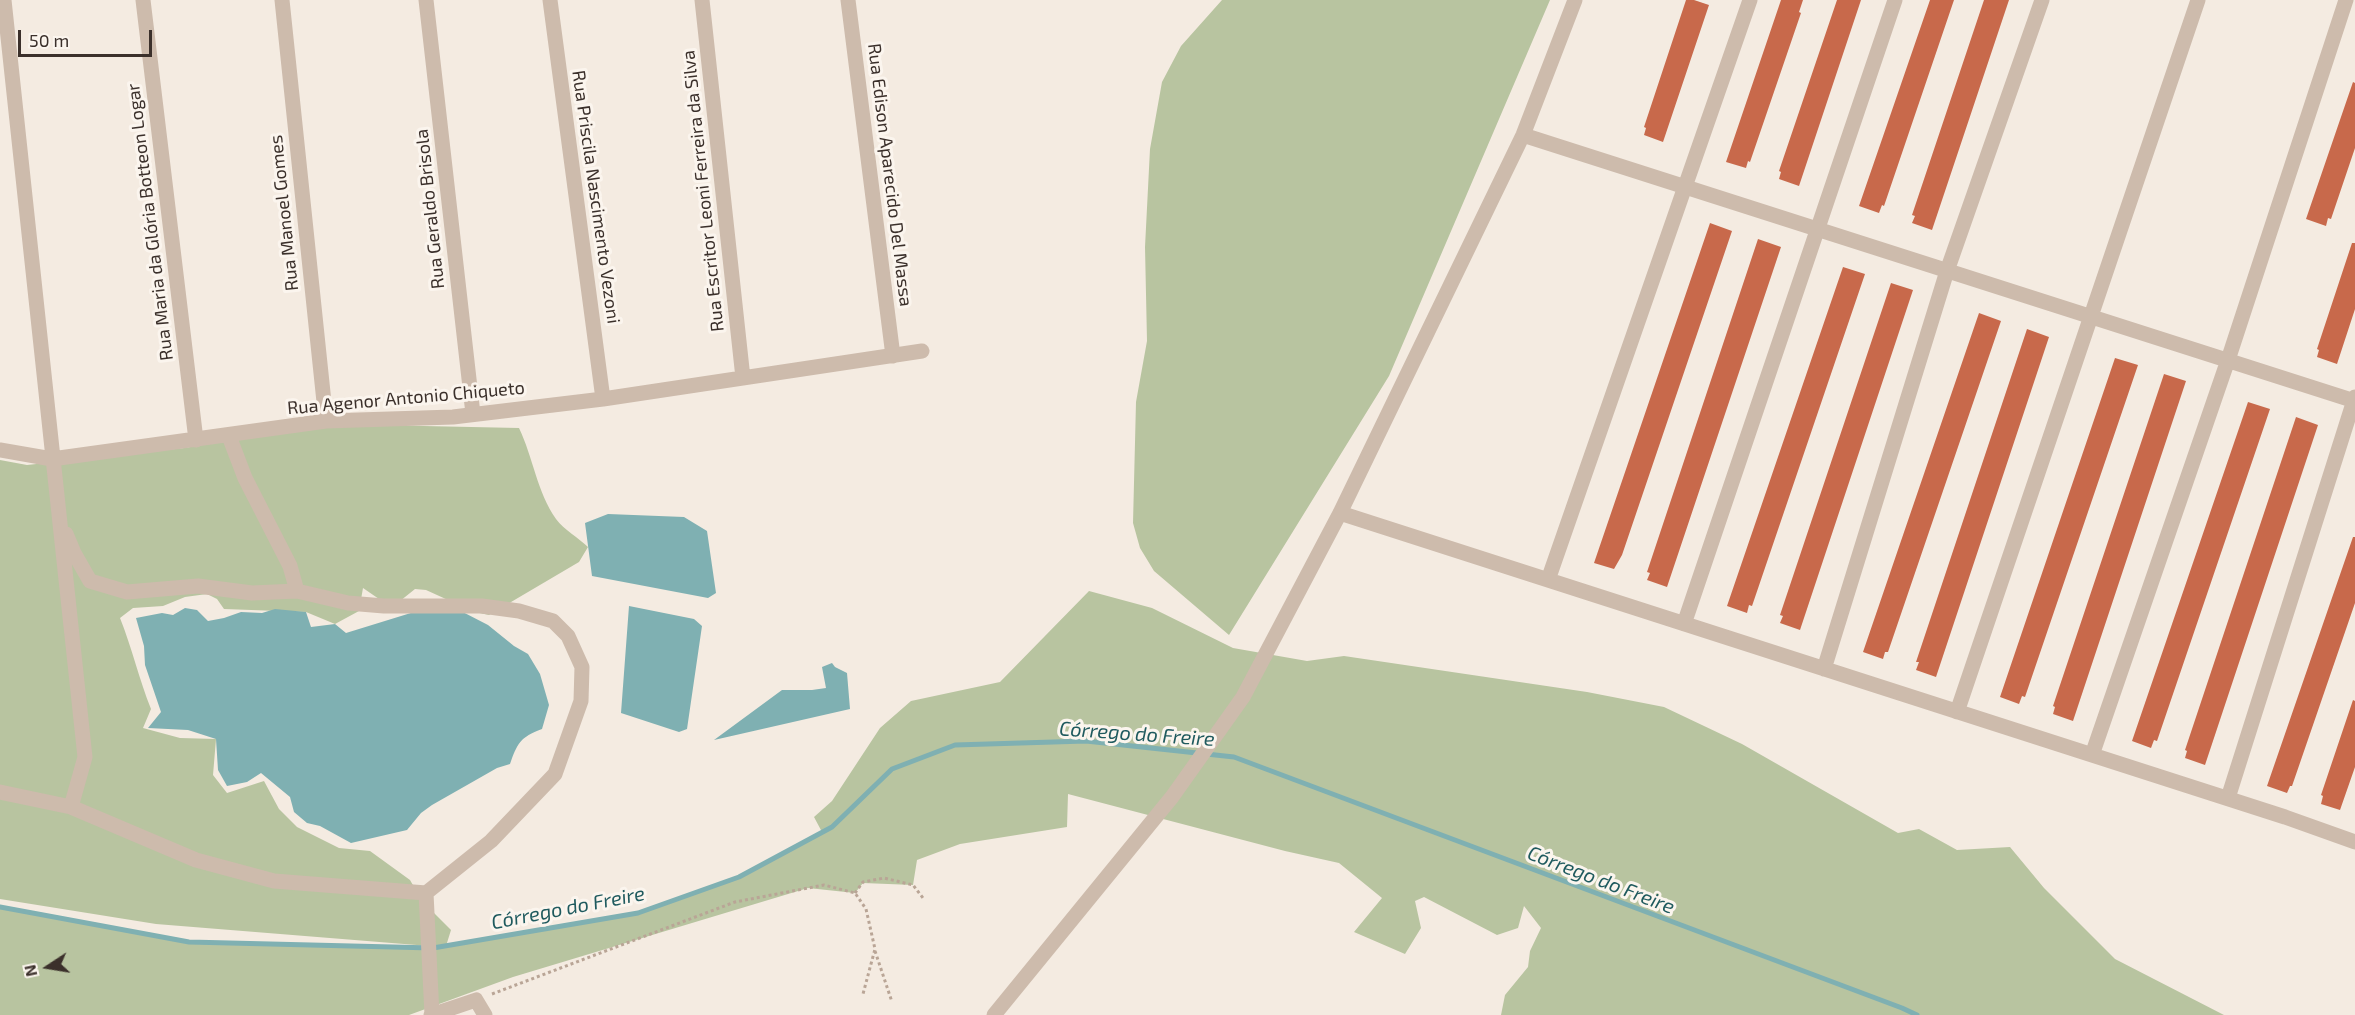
<!DOCTYPE html>
<html>
<head>
<meta charset="utf-8">
<style>
	body { margin:0 }
	#map { position:relative; width:2355px; height:1015px; overflow:hidden; background:#f4ebe1; font-family:"Exo 2",sans-serif }
	canvas { display:block }
	.north { position:absolute; left:18px; top:937px; width:60px; height:60px; -webkit-text-stroke:4px #fbf5ee; paint-order:stroke; rotate:258deg; font-size:16px; font-weight:700; line-height:24px; text-align:center; color:#3b302b }
	.north::after { content:''; display:block; margin:auto; width:21px; height:27px; background:#3b302b; clip-path:polygon(50% 0,100% 100%,50% 72%,0 100%) }
	.scale { position:absolute; left:18px; top:30px; width:134px; height:27px; box-sizing:border-box; border:3px solid #3b302b; border-top:0; padding-left:8px; font-size:18px; line-height:21px; white-space:nowrap; color:#3b302b; -webkit-text-stroke:4px #fbf5ee; paint-order:stroke }
</style>
</head>
<body>
<div id="map">
<canvas width="2355" height="1015"></canvas>
<div class="north">N</div>
<div class="scale">50 m</div>
</div>
<script>
const ctx = document.querySelector('canvas').getContext('2d');
ctx.lineJoin = 'round';
function fill(path, color) {
  ctx.fillStyle = color;
  ctx.fill(path, 'evenodd');
}
function stroke(path, color, width, dash) {
  ctx.strokeStyle = color;
  ctx.lineWidth = width;
  ctx.lineCap = dash ? 'butt' : 'round';
  ctx.setLineDash(dash || []);
  ctx.stroke(path);
}
function drawText(font, color, halo, rows, align = 'center') {
  ctx.font = font + ' "Exo 2",sans-serif';
  ctx.lineWidth = 6;
  ctx.setLineDash([]);
  ctx.textBaseline = 'middle';
  ctx.strokeStyle = halo;
  ctx.fillStyle = color;
  for (const [text, x, y, turn = 0] of rows) {
    ctx.save();
    ctx.translate(x, y);
    ctx.rotate((+turn || 0) * Math.PI / 180);
    ctx.textAlign = isNaN(turn) ? turn : align;
    if (halo) ctx.strokeText(text, 0, 0);
    ctx.fillText(text, 0, 0);
    ctx.restore();
  }
}
const green = new Path2D(`
	M1222,0H1550L1389,376L1229,635L1154,571L1140,548L1133,523L1136,402L1147,341L1145,247L1150,149L1162,82L1181,46Z
	M328,424L519,428C533,457 537,492 556,519C564,530 579,538 588,547L579,562L489,615L455,608L448,600L426,590L415,589L400,601L379,599L363,588L359,611L335,624L306,612L224,609L217,599L207,594L185,597L163,606L133,608L120,618C132,648 139,679 151,709L143,728L180,738L216,739L213,775L227,793L264,781L279,809L297,827L339,848L370,851L410,880L422,901L451,930L446,946L638,913L739,877L822,832L814,817L832,801L880,728L911,701L1000,682L1089,591L1152,608L1233,648L1307,661L1344,656L1587,692L1664,707L1742,744L1898,833L1919,829L1957,850L2010,847L2044,888L2115,959L2224,1015H1501L1505,995L1528,967L1530,951L1541,928L1524,906L1518,928L1497,935L1424,897L1415,901L1421,928L1405,954L1354,932L1382,898L1339,863L1285,851L1068,794L1067,827L960,844L917,860L913,885L863,883L855,893L808,888L513,977L409,1015H0V907L189,942L429,946L156,924L0,899V460L27,465L184,448Z`);
const water = new Path2D(`
	M608,514L684,517L707,531L716,593L708,598L592,576L585,523Z
	M629,606L694,619L702,626L687,729L679,732L621,713Z
	M185,608L197,610L208,621L224,618L241,612L262,613L275,609L306,612L311,627L335,624L346,633L427,608H455L488,625L514,646L528,654L540,674L549,705L542,729C520,737 517,744 510,764L497,768L432,805L421,813L407,830L351,843L320,826L307,823L294,812L290,797L261,773L247,782L227,786L218,770L216,739L188,730L148,728L161,712L145,665L144,646L136,618L162,613L173,615Z
	M832,663L835,667L847,673L850,709L714,740L782,690H812L826,688L822,667Z`);
const stream = new Path2D(`
	M0,907L189,942L433,948L638,913L739,877L832,827L892,769L955,745L1086,741L1234,757L1902,1008L1917,1015`);
const building = new Path2D(`
	M1686,0H1694L1709,5L1663,142L1644,135L1646,128L1644,127Z
	M1781,0H1803L1799,12L1801,13L1750,162L1748,161L1746,168L1726,162Z
	M1837,0H1861L1799,186L1779,179L1781,172L1779,171Z
	M1930,0H1954L1884,206L1882,205L1879,213L1859,206Z
	M1984,0H2009L1932,230L1912,223L1915,216L1912,215Z
	M2353,82L2355,83V148L2331,219L2328,218L2326,226L2306,219Z
	M1710,223L1732,231L1622,555L1614,569L1594,563Z
	M1758,239L1781,247L1667,587L1647,580L1650,573L1647,572Z
	M2352,243H2355V309L2337,364L2317,357L2319,350L2317,349Z
	M1843,267L1865,274L1752,606L1749,605L1747,613L1727,606Z
	M1891,283L1913,290L1800,630L1780,623L1783,616L1780,615Z
	M1979,313L2001,321L1888,652H1885L1883,659L1863,652Z
	M2027,329L2049,337L1936,677L1916,670L1919,662H1916Z
	M2115,358L2138,365L2025,697L2022,696L2019,704L2000,697Z
	M2164,374L2186,381L2073,721L2053,714L2055,707L2053,706Z
	M2248,402L2270,409L2157,741L2154,740L2151,748L2132,741Z
	M2296,417L2318,425L2205,765L2185,758L2187,751L2185,750Z
	M2353,537H2355V603L2292,786H2290L2287,793L2267,786Z
	M2353,700L2355,701V767L2340,810L2321,804L2323,796L2321,795Z`);
const path = new Path2D(`
	M855,893L863,882L884,878L913,885L923,898
	M875,951L892,1002
	M492,994L735,902L824,885L855,893L866,909L875,949L863,994`);
const minor = new Path2D(`
	M4,0L85,757L71,807
	M143,0L196,440
	M282,0L326,421
	M426,0L473,414
	M550,0L603,399
	M702,0L743,378
	M848,0L893,356
	M1523,135L2355,401
	M229,436L245,478L290,566L297,591L348,603L384,606H482L519,611L553,621L568,636L582,667L581,701L555,774L491,841L426,893
	M0,450L52,459L326,421L453,417L603,399L922,351
	M1340,513L2285,817L2355,842
	M66,534L74,553L90,581L127,592L198,586L252,593L297,591
	M1548,580L1750,0
	M1684,624L1895,0
	M1824,669L1947,271L2042,0
	M1957,712L2198,0
	M2092,755L2228,360L2346,0
	M0,792L71,807L196,860L274,881L426,893L432,1015
	M2228,798L2355,397
	M431,1015L476,1000L485,1015
	M994,1015L1172,797L1243,697L1340,513L1523,135L1575,0`);
const streetNames = [
	["Rua Edison Aparecido Del Massa",890,175,83],
	["Rua Escritor Leoni Ferreira da Silva",703,191,-96],
	["Rua Priscila Nascimento Vezoni",596,197,82],
	["Rua Geraldo Brisola",430,209,-96],
	["Rua Manoel Gomes",284,213,-96],
	["Rua Maria da Glória Botteon Logar",150,222,-97],
	["Rua Agenor Antonio Chiqueto",406,398,-5]
];
const waterNames = [
	["Córrego do Freire",1137,734,4],
	["Córrego do Freire",1601,880,21],
	["Córrego do Freire",568,908,-11]
];
fill(green, '#b8c4a0');
fill(water, '#7fb0b2');
stroke(stream, '#7fb0b2', 5);
fill(building, '#c8694b');
stroke(path, '#b9a596', 3, [3, 3]);
stroke(minor, '#cdbbac', 15);
drawText('18px', '#3b302b', '#fbf5ee', streetNames);
drawText('italic 20px', '#1f5a5e', '#fbf5ee', waterNames);
</script>
</body>
</html>
